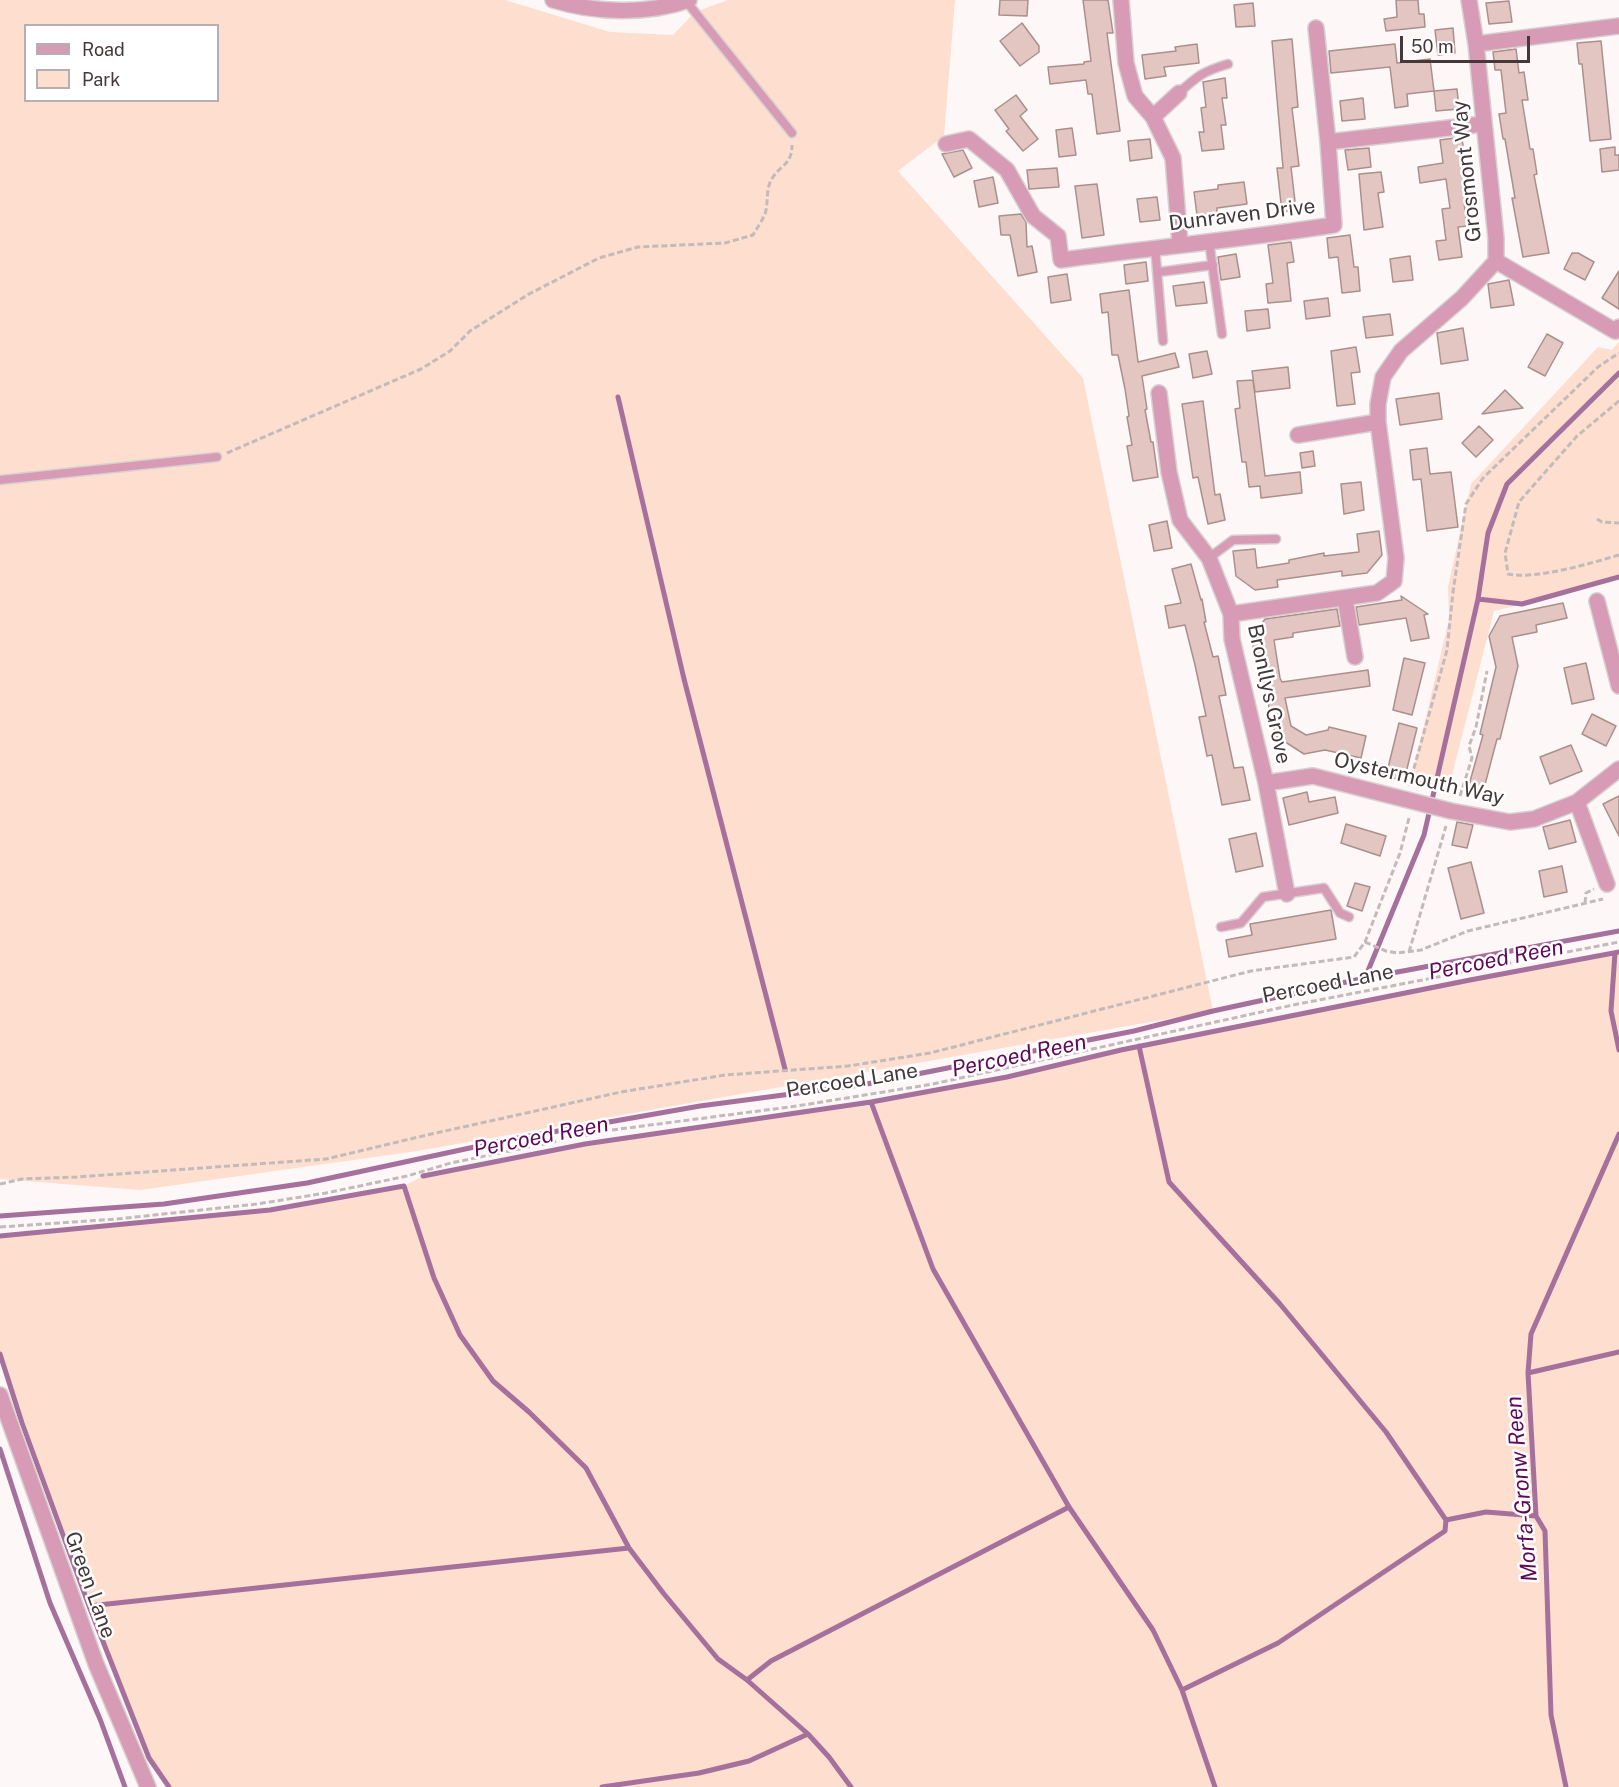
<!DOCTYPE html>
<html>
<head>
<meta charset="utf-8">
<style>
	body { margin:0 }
	#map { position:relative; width:1619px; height:1787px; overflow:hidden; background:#fdf7f8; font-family:"Public Sans",sans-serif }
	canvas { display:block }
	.legend { position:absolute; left:24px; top:24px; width:195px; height:78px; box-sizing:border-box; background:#fff; border:2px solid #b4afb0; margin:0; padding:8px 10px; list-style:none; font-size:18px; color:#44383a }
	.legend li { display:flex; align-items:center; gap:12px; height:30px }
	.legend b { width:30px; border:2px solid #b4afb0 }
	.scale { position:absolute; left:1400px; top:36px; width:130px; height:27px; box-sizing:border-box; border:3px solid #44383a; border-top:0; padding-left:8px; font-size:18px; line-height:21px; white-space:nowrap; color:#44383a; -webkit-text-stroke:4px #fff; paint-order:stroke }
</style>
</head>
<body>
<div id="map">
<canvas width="1619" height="1787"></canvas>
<ul class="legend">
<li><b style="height:8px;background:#d79bb6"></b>Road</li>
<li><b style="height:16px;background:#fddecf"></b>Park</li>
</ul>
<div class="scale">50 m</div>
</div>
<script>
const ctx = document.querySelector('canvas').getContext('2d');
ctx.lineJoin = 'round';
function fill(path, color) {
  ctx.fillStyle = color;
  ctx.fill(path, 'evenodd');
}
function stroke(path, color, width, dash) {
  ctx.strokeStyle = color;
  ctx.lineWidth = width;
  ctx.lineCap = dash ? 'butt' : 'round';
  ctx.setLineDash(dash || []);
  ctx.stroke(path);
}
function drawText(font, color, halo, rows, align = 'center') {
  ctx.font = font + ' "Public Sans",sans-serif';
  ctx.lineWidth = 5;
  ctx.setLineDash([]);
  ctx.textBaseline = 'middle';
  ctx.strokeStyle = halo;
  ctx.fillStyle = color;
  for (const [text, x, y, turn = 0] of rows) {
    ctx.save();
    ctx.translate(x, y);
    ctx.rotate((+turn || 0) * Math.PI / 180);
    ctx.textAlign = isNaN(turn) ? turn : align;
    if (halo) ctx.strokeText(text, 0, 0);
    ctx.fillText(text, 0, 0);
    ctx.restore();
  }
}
const green = new Path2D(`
	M0,0H505L610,32L673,35L695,12L728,0H955L944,136L898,171L1083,378L1213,1011L417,1151L140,1190L0,1179ZM26,26H218V100H26Z
	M1619,342V580L1494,611L1448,791L1411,781L1449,619L1448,587L1471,484L1598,347L1612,350Z
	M1619,952V1787H169L149,1758L89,1606L22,1423L0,1354V1236L270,1210L404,1186L423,1176L585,1144L871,1102L1007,1077L1121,1050L1470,980Z`);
const stream = new Path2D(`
	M618,397L684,679L785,1069
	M1478,599L1522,604L1619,577
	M1615,953L1611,1011L1619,1050
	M1365,978L1424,835L1478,599L1488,533L1507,484L1619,373
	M1139,1046L1169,1182L1280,1304L1386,1432L1446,1520L1445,1531L1278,1643L1182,1690
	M871,1102L933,1269L1069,1507L1153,1630L1182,1690L1215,1787
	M423,1176L585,1144L871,1102L1007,1077L1121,1050L1470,980L1619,952
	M0,1216L164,1204L307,1183L507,1140L700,1106L867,1084L1134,1031L1213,1011L1365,978L1619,931
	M0,1236L270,1210L404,1186L434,1278L460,1335L493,1381L529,1412L586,1468L629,1548L664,1594L718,1659L747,1680L808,1734L829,1757L851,1787
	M0,1354L22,1423L89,1606L149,1758L169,1787
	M1528,1373L1619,1352
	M0,1449L50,1603L100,1719L125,1787
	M1446,1520L1486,1512L1536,1516
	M89,1606L629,1548
	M747,1680L771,1661L1069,1507
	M602,1787L699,1773L749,1761L808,1734
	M1566,1787L1551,1715L1545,1531L1536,1516L1528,1373L1531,1334L1619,1134`);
const building = new Path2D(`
	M1000,0H1028L1027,16L999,15Z
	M1083,0H1108L1113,33H1107L1120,131L1097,134L1092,94H1088L1086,80L1050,84L1048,67L1084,64V62L1091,61Z
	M1396,0H1418L1419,14H1424L1425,27L1386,31L1384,19L1397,17Z
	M1509,1L1512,22L1489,24L1486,3Z
	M1253,3L1255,26L1236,27L1234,5Z
	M1022,23L1039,46V52L1020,66L1000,41Z
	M1453,28L1455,53L1438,55L1435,30Z
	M1292,39L1298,107L1292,108L1299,166L1291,167L1296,210L1282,212L1277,168H1283L1272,41Z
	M1601,41L1611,139L1590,141L1582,64H1579L1577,43Z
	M1197,44L1199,63L1164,67L1166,76L1145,79L1142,55L1176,51L1175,47Z
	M1395,44L1397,63L1430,59L1434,91L1407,94L1408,106L1395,108L1390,67L1331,73L1329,51Z
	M1516,49L1519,73L1524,72L1528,100H1522L1530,149H1533L1537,174L1534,175L1549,253L1523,257L1512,198H1515L1505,139H1503L1499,114L1506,113L1501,70H1495L1493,52Z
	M1225,78L1227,98H1222L1226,125H1221L1224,149L1202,151L1199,132H1204L1201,108L1206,107L1203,82Z
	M1457,89L1459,109L1436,111L1434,91Z
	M1016,95L1027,110L1020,116L1038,139L1023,151L1006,131L1009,129L995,110Z
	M1363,98L1365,119L1342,121L1340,101Z
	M1072,128L1076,155L1059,157L1056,130Z
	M1462,137L1469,201L1464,202L1467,226L1458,227L1462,257L1439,260L1436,241L1446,240L1442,209L1450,208L1446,179L1420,183L1418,167L1443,163L1440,140Z
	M1150,139L1152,158L1130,161L1128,141Z
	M1615,147V155H1619V170L1602,172L1600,149Z
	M1369,148L1371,167L1348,170L1345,150Z
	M963,150L972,168L954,177L942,154Z
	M1057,168L1059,187L1029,189L1027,170Z
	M1381,172L1384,192L1378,193L1383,227L1364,230L1359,174Z
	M993,177L998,203L979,207L974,181Z
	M1244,182L1247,204L1217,208V213L1197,215L1194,192L1218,189V185Z
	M1097,184L1104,235L1082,238L1075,186Z
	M1157,197L1160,220L1140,222L1137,199Z
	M1021,214L1026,222L1027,247L1032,246L1037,272L1018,276L1010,235H1001L999,216Z
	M1350,235L1354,267H1358L1360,291L1342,293L1338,257L1329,258L1327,238Z
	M1291,242L1294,262L1287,263L1291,301L1268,303L1266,284L1273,283L1268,245Z
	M1572,253H1578L1594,262L1585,280L1564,269Z
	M1236,254L1240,277L1221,280L1218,257Z
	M1410,256L1413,280L1393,282L1390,259Z
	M1146,262L1148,281L1126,284L1124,265Z
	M1619,271V309L1602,298Z
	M1067,274L1071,300L1051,303L1048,277Z
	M1509,280L1514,305L1491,308L1488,284Z
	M1204,282L1207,303L1176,306L1173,286Z
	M1129,290L1138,362L1175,353L1179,367L1142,376L1147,409L1145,410L1151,442H1153L1158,477L1133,481L1127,446L1132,445L1127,417L1129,416L1125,389L1118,355H1112L1108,312L1102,313L1100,294Z
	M1328,298L1330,316L1306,319L1304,301Z
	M1268,309L1270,328L1247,331L1245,311Z
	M1390,314L1393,335L1366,338L1363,317Z
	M1463,328L1468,360L1441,364L1437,333Z
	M1547,334L1563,343L1545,376L1528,367Z
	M1356,347L1360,372L1351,373L1355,404L1337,406L1331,351Z
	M1207,351L1212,374L1193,378L1189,354Z
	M1288,367L1290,388L1255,392L1252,371Z
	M1253,380L1265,476L1300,472L1302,493L1261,498L1260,486L1249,487L1246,462H1242L1235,409L1240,408L1237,381Z
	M1505,390L1523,408L1482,414Z
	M1439,393L1442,419L1400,425L1396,399Z
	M1203,401L1215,495L1220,494L1225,520L1208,524L1198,477L1193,478L1182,404Z
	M1479,426L1493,440L1476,457L1462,443Z
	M1427,448L1430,474L1451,472L1458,527L1427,531L1421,479L1413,480L1410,450Z
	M1313,451L1315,466L1302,468L1300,453Z
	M1361,482L1364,510L1344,514L1341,484Z
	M1167,521L1172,548L1154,551L1149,525Z
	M1379,531L1382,555L1367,573L1342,576V571L1277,580L1278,587L1255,590L1236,576L1233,551L1255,549L1257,568L1289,563V560L1324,553V556L1359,552L1357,534Z
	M1191,564L1201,600L1202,599L1206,622H1204L1213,657L1218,656L1226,695L1219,696L1234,768L1243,767L1250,800L1222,805L1212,755L1207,756L1199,717L1206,716L1195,665L1185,625L1169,628L1165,606L1181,603L1172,569Z
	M1401,596L1428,614L1424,615L1429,638L1411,641L1406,618L1359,625L1356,607L1402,600Z
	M1563,603L1567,618L1536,625L1537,632L1512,637L1518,666L1500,739H1497L1482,796L1467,792L1483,735L1480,734L1496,667L1489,636L1500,616Z
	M1337,609L1340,626L1293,633V637L1274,640L1280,678L1282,682L1368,670L1370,686L1285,698L1291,726L1306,735L1328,730L1329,727L1366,736L1361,758L1325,750L1304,754L1276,736L1258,661H1255L1252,638L1265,619Z
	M1404,658L1425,663L1412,715L1393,710Z
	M1586,663L1594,699L1572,704L1564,668Z
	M1592,714L1616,726L1606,746L1582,734Z
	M1399,723L1417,728L1404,781L1386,776Z
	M1571,745L1582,771L1550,784L1540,757Z
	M1307,792L1309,802L1335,797L1338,813L1289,825L1283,798Z
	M1619,796V836L1603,804Z
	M1570,820L1576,842L1549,849L1543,827Z
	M1457,822L1473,825L1467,848L1452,845Z
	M1346,824L1386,836L1380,856L1341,843Z
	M1256,833L1263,866L1236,872L1229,839Z
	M1471,862L1484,913L1461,919L1448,868Z
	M1562,866L1567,892L1544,897L1539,871Z
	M1355,883L1370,887L1362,911L1347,906Z
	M1331,910L1336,939L1229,957L1226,940L1252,935L1250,924Z`);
const path = new Path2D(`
	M1619,401L1577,436L1519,502L1505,553L1508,574C1536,580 1591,563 1619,555
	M227,453L421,369L450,351L470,331L529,294L599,258L638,247L725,243L753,235C757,228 762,221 765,214C769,201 765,188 773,177C782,164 792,164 792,145
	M1597,519L1602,522L1619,523
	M1409,786L1447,650L1453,592L1466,504L1483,478L1598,367L1619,353
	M1460,796L1472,758L1469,746L1476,727L1487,671
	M1585,903L1586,893L1594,889
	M1365,942L1386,951L1397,953L1421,950L1468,931L1603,899
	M1409,952L1446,826
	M0,1184L22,1179L77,1177L326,1159L427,1135L621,1092L725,1075L848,1066L930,1053L1251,971L1354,957L1365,942L1400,853L1409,818
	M0,1227L117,1219L257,1204L326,1193L407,1176L451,1163L612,1130L797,1106L933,1084L1293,1005L1619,942`);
const service = new Path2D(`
	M686,1L792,133
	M1179,93C1197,76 1204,71 1228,64
	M1209,241L1222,334
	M1155,247L1163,341
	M1159,272L1213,265
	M0,480L217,457
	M1209,558L1233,540L1276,539
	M1221,927L1241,923L1263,897L1324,888L1340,913L1349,917`);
const minor = new Path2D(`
	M1121,0L1126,63L1135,96L1153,117
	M1316,28L1328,142
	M1476,44L1619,26
	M1179,93L1153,117L1173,158L1180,244
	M946,144L969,139L1007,170L1033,216L1058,236L1061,260C1152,248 1244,239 1334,225L1328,142L1483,124
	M1496,261L1615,331L1619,327
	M1159,393L1169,472L1180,520L1209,558L1231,614L1232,639L1266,783L1287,894
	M1298,435L1378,422
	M1345,598L1355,657
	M1597,601L1619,686
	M1231,614L1377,593L1394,581L1396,558L1378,422V404L1383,377L1401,351L1462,298L1496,261V238L1476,44L1469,0
	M1266,783L1313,776L1451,811L1510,822L1534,819L1577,802L1619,769
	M1577,802L1607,884
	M0,1395L96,1664L148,1787`);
const tertiary = new Path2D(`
	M553,0C595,13 646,15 689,0`);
const streetNames = [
	["Grosmont Way",1467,171,-96],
	["Dunraven Drive",1242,215,-7],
	["Bronllys Grove",1269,694,78],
	["Oystermouth Way",1419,779,13],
	["Percoed Lane",1328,984,-11],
	["Percoed Lane",852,1081,-9],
	["Green Lane",90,1585,70]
];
const waterNames = [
	["Percoed Reen",1496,960,-11],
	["Percoed Reen",1019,1056,-12],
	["Percoed Reen",541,1137,-11],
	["Morfa-Gronw Reen",1522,1489,-95]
];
fill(green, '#fddecf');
stroke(stream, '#a5709c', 5);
fill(building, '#e3c6c1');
stroke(building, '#ab8f8b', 1.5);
stroke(service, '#d8d1d2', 11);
stroke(minor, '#d8d1d2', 18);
stroke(tertiary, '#d8d1d2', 18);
stroke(path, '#c2babb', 3, [6, 3]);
stroke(service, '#d79bb6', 8);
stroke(minor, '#d79bb6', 15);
stroke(tertiary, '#d79bb6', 15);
drawText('21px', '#44383a', '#fff', streetNames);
drawText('italic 22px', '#60095b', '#fff', waterNames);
</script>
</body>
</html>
